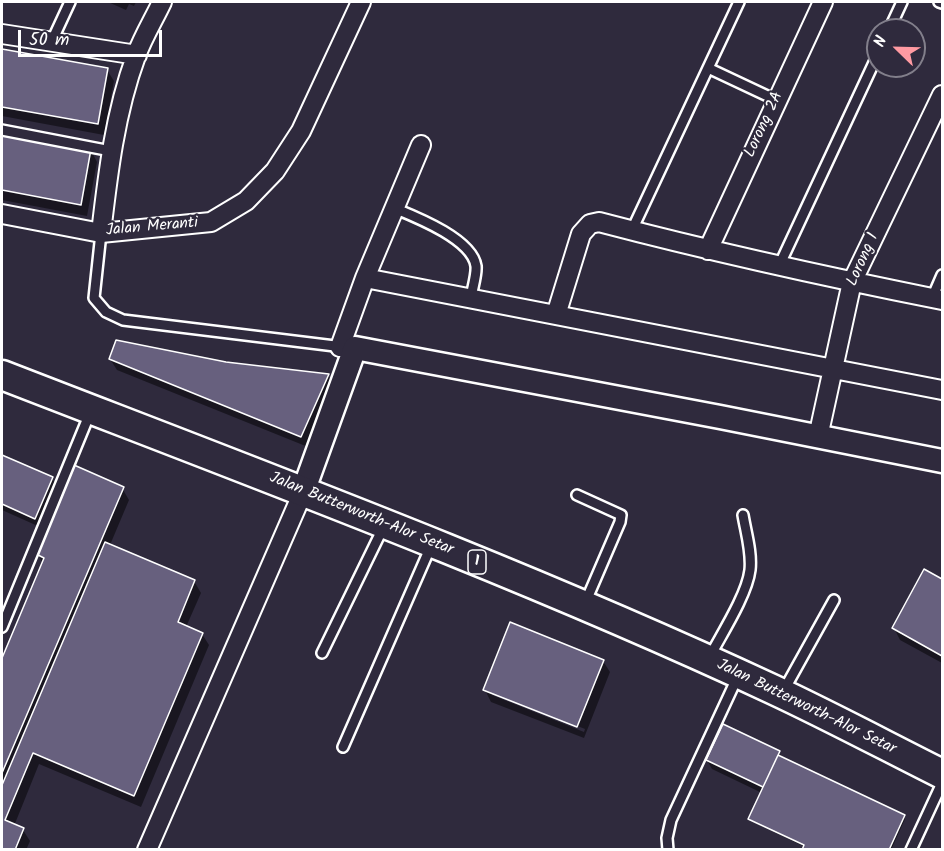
<!DOCTYPE html>
<html>
<head>
<meta charset="utf-8">
<style>
	body { margin:0 }
	#map { position:relative; width:944px; height:851px; overflow:hidden; background:#2f2a3d; font-family:Kalam,sans-serif }
	canvas { display:block }
	.frame { position:absolute; inset:0; border:3px solid #fff; pointer-events:none }
	.north { position:absolute; left:866px; top:18px; width:60px; height:60px; box-sizing:border-box; background:#2f2a3d; border:2px solid #827f8b; border-radius:50%; rotate:293deg; font-size:16px; font-weight:700; line-height:24px; text-align:center; color:#fff }
	.north::after { content:''; display:block; margin:auto; width:21px; height:27px; background:#ff9aa2; clip-path:polygon(50% 0,100% 100%,50% 72%,0 100%) }
	.scale { position:absolute; left:18px; top:30px; width:144px; height:27px; box-sizing:border-box; border:3px solid #fff; border-top:0; padding-left:8px; font-size:18px; line-height:21px; white-space:nowrap; color:#fff; -webkit-text-stroke:4px #2f2a3d; paint-order:stroke }
</style>
</head>
<body>
<div id="map">
<canvas width="944" height="851"></canvas>
<div class="frame"></div>
<div class="north">N</div>
<div class="scale">50 m</div>
</div>
<script>
const ctx = document.querySelector('canvas').getContext('2d');
ctx.lineJoin = 'round';
function fill(path, color) {
  ctx.fillStyle = color;
  ctx.fill(path, 'evenodd');
}
function stroke(path, color, width, dash) {
  ctx.strokeStyle = color;
  ctx.lineWidth = width;
  ctx.lineCap = dash ? 'butt' : 'round';
  ctx.setLineDash(dash || []);
  ctx.stroke(path);
}
function drawText(font, color, halo, rows, align = 'center') {
  ctx.font = font + ' Kalam,sans-serif';
  ctx.lineWidth = 4.5;
  ctx.setLineDash([]);
  ctx.textBaseline = 'middle';
  ctx.strokeStyle = halo;
  ctx.fillStyle = color;
  for (const [text, x, y, turn = 0] of rows) {
    ctx.save();
    ctx.translate(x, y);
    ctx.rotate((+turn || 0) * Math.PI / 180);
    ctx.textAlign = isNaN(turn) ? turn : align;
    if (halo) ctx.strokeText(text, 0, 0);
    ctx.fillText(text, 0, 0);
    ctx.restore();
  }
}
const shadow = new Path2D(`
	M108,2H136L134,6L129,4L126,10Z
	M2,50L107,70L114,81L104,135L2,116Z
	M2,134L91,150L97,162L87,216L2,200Z
	M110,359L226,363L328,375L334,386L308,447L117,370Z
	M2,456L52,478L57,487L40,527L2,510Z
	M122,488L129,500L110,545L194,581L201,593L186,627L202,634L209,645L141,807L39,764L14,826L23,830L30,841L26,850H2V662L43,564L38,554Z
	M924,571L942,581V663L900,640L894,628Z
	M603,661L610,672L584,738L491,702L485,690ZM492,692L585,729L584,732L492,695Z
	M779,752L783,759L904,817L905,819L891,850H804L805,847L751,821L750,819L762,793L712,769L707,760Z`);
const building = new Path2D(`
	M2,49L108,68L98,124L2,107Z
	M2,132L91,149L81,205L2,190Z
	M116,340L226,362L329,374L301,437L109,359Z
	M2,455L53,477L35,519L2,504Z
	M74,465L124,487L2,773V658L44,558L36,554Z
	M105,542L195,580L178,622L203,633L134,796L33,753L5,820L24,828L15,850H2V785Z
	M924,569L942,579V656L892,628Z
	M510,622L604,660L577,727L483,690Z
	M723,724L780,751L763,787L706,760Z
	M778,755L905,815L889,850H802L804,845L748,819Z`);
const service = new Path2D(`
	M939,2L942,3
	M889,30L902,2
	M51,43L70,2
	M708,68L776,100
	M2,130L111,151
	M394,208C416,217 472,239 476,266C477,275 472,289 471,298
	M632,230L739,2
	M101,233L94,298L106,312L123,320L343,347
	M779,266L878,54
	M932,298L942,275
	M577,495L621,515L620,522L586,601
	M2,627L90,413
	M322,653L384,526
	M709,658C721,635 747,595 750,570C752,552 746,533 743,515
	M784,690L834,600
	M343,747L431,546
	M668,850L667,838L671,820L738,676
	M911,850L942,783`);
const minor = new Path2D(`
	M2,34L137,55
	M2,214L101,233L211,222L246,201L275,171L301,131L361,2
	M101,233C108,173 115,113 136,56C143,37 154,19 162,2
	M708,250L823,2
	M365,278L942,390
	M556,315L581,234L590,224L599,222C713,252 827,277 942,300
	M340,347L365,278L421,145
	M818,437L852,282L942,95
	M147,850L303,492`);
const tertiary = new Path2D(`
	M303,492L355,348L720,417L942,461`);
const primary = new Path2D(`
	M2,375C260,475 521,572 772,689C830,716 886,746 942,774`);
const shields = [
	[477,562,18]
];
const shieldNames = [
	["1",477,562]
];
const streetNames = [
	["Lorong 2A",765,125,-65],
	["Jalan Meranti",152,228,-5],
	["Lorong 1",864,260,-66],
	["Jalan Butterworth-Alor Setar",361,515,22],
	["Jalan Butterworth-Alor Setar",806,708,26]
];
fill(shadow, '#0007');
fill(building, '#67607e');
stroke(building, '#fff', 1.5);
stroke(service, '#fff', 14);
stroke(minor, '#fff', 22);
stroke(tertiary, '#fff', 27);
stroke(primary, '#fff', 33);
stroke(service, '#2f2a3d', 9);
stroke(minor, '#2f2a3d', 18);
stroke(tertiary, '#2f2a3d', 22);
stroke(primary, '#2f2a3d', 28);
for (const [x, y, w] of shields) {
  const box = new Path2D();
  box.roundRect(x - w / 2, y - 12, w, 24, 4.5);
  ctx.fillStyle = '#2f2a3d';
  ctx.fill(box);
  stroke(box, '#fff', 1.5);
}
drawText('bold 15px', '#fff', null, shieldNames);
drawText('16px', '#fff', '#2f2a3d', streetNames);
</script>
</body>
</html>
